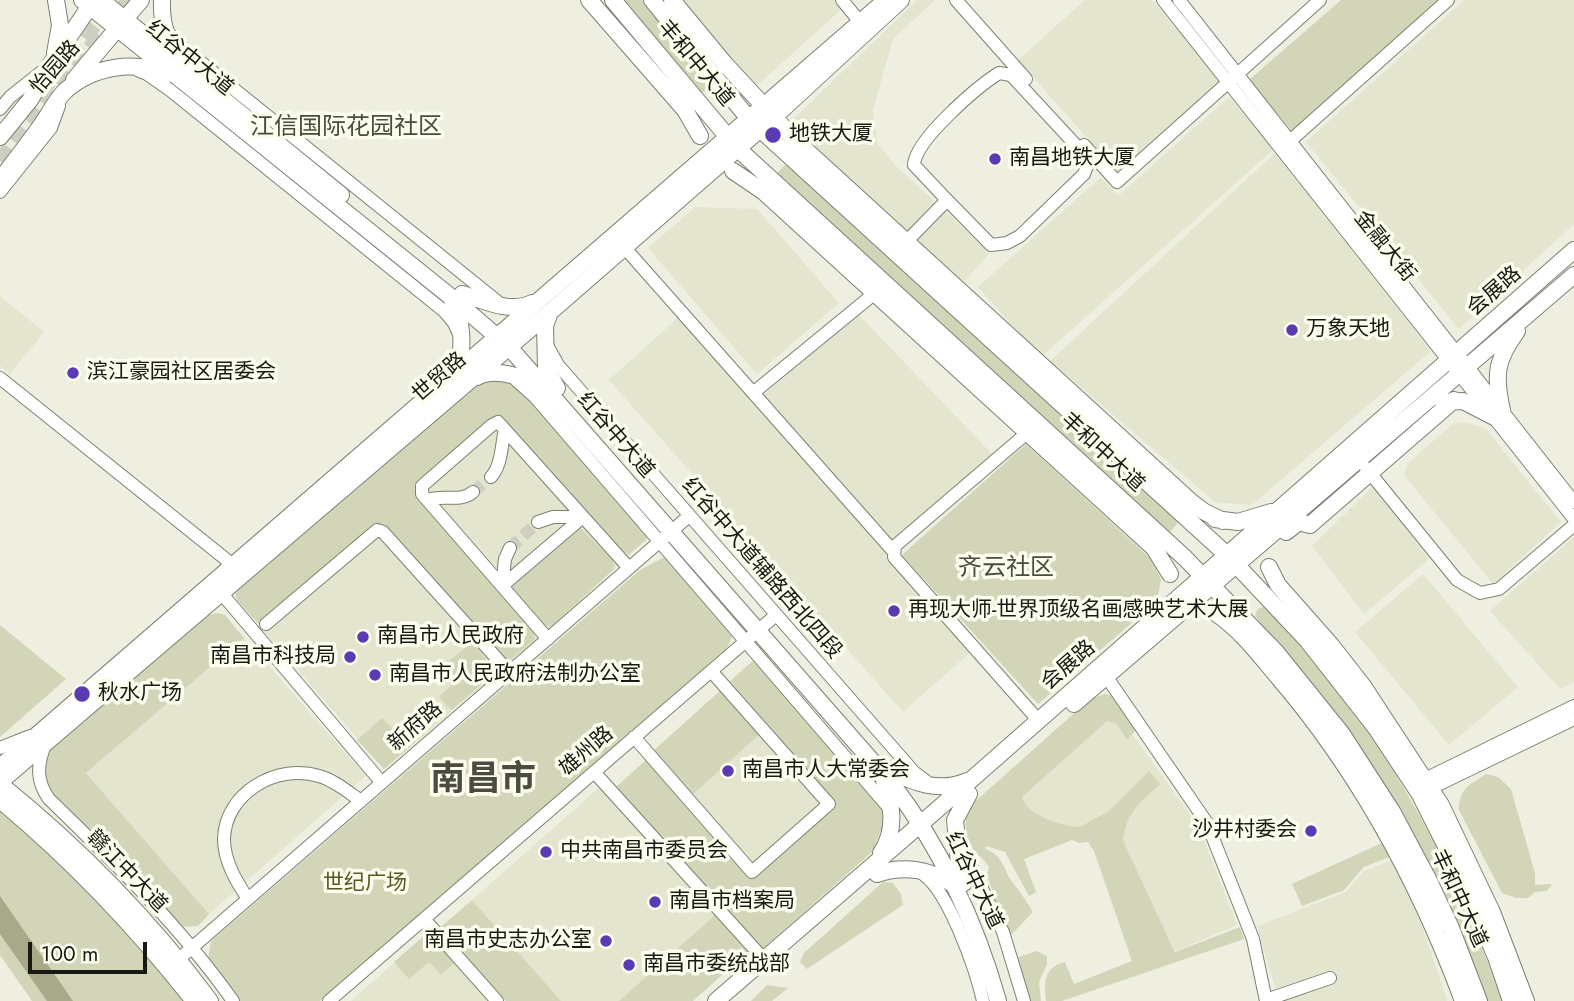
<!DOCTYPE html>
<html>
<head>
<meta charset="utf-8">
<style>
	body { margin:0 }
	#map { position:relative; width:1574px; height:1001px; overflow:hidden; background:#eeefe0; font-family:Jost,sans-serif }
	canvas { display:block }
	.scale { position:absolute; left:28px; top:942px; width:119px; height:32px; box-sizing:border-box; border:4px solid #181913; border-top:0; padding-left:9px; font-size:21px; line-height:24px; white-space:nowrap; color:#181913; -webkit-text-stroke:5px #fcfded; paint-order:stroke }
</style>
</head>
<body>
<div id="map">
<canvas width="1574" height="1001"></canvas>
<div class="scale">100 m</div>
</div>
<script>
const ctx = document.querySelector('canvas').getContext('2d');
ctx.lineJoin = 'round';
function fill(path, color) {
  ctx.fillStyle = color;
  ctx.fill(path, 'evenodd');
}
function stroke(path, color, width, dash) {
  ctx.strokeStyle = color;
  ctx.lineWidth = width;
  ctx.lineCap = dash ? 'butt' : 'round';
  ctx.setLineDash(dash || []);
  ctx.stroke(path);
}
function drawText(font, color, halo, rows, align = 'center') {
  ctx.font = font + ' Jost,"Noto Sans SC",sans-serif';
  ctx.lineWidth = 7;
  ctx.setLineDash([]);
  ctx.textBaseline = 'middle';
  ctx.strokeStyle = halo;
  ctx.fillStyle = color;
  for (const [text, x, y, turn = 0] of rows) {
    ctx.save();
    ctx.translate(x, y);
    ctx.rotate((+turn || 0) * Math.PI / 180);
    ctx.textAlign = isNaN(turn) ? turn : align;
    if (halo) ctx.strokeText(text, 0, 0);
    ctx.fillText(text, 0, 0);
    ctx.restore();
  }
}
const built = new Path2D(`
	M680,0H836L843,8L753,89Z
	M917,0H935L893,39L873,110L877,143L894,164L990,253L959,287L786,126Z
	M1085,0H1152L1223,81L1118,173L1018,60Z
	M1464,0H1574V224L1459,329L1306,142Z
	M1229,97L1274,149L1041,357L978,287L1101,177L1118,196Z
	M1275,153L1431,351L1252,505L1215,502L1050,361Z
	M695,207L757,209L839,303L757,374L648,248Z
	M0,296L44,332L10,374L0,366Z
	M857,313L992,454L895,551L757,401Z
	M679,317L972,651L903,712L609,380Z
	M464,387L647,539L552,626L384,769L237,600Z
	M1455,422L1468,423L1486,429L1561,522L1493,584L1404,475L1408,463Z
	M1373,486L1429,559L1364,614L1312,546Z
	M1574,537V682L1560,689L1490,611Z
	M1423,574L1518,687L1449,745L1355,632Z
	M244,638L366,776L209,914L86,773Z
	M730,681L836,802L750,879L646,760Z
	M1110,714L1124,723L1199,827L1237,925L1176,951L1109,825L1077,838L1027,811L1016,795Z
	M601,786L715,915L619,1001H561L472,900Z
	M1395,859L1426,937L1447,1001H1279L1257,926L1346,892L1364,871Z
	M427,933L488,1001H351Z`);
const green = new Path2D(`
	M621,0H642L711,82L704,92L698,93Z
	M1341,0H1439L1293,132L1249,80Z
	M787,163L1177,519V524L1170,532L1162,529L777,173Z
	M488,377L516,382L648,533L647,539L629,554L620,550L501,417H495L414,488L417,497L535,631L534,640L510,660L503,659L386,525L379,524L259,624L237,600L235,592L464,387Z
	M1026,444L1151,559L1161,579L1157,601L1038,704L902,555Z
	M580,528L613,560L614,569L552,626L540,625L510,588Z
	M666,556L734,632L728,647L320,1001H238L208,960L211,941L640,570Z
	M1266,606C1281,623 1297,640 1312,657C1396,758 1459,878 1502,1001H1485L1329,706L1255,616L1258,609Z
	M219,613L225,615L244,638L86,773L209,914L198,926L180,927L145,886L51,794C43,780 45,766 49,750L208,615Z
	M0,625L66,679L0,737Z
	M473,642L496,672L451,710L439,697L457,680L444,665Z
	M755,659L885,807L884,823L872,852L760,951L616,787L646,760L750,878L836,802L730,681Z
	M721,690L760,734L693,794L654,750Z
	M1105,694L1114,696L1138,728L1127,740L1117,724L1107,721L1022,797C1027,816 1062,826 1080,827L1109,811L1149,771L1160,784C1140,803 1126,812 1123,841L1175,952L1240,927L1244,939L1062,1001H1046C1044,982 1044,967 1065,962L1074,984L1132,961L1094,851L1088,842L1079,843L1072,840L1024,859L1036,892L1029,896L1005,852L986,846L985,849C1004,855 1003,870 1013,883C1021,893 1027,902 1033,912L1008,938L987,875L989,867C985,860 979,856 974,850C964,839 964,819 969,807L1090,699Z
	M382,718L397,733L413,719L425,734L384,769L357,740Z
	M1486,774L1498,777L1511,789L1535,873V885L1552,884L1547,891L1535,892L1528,898H1516L1502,893L1459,810C1458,789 1471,784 1486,774Z
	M0,809L24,828L122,922L186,1001H32L0,955Z
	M1386,841L1394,855L1364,867L1344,890L1302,906L1292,884Z
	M883,882L893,883L901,894L903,905L807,969L800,962L804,953Z
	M472,900L561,1001H506L441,927Z
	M715,915L748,952L693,1001H619Z
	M427,933L454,963L441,975L429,962L409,979L394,962Z
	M1036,951L1047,956V964L1039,982L1041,1001H1026L1016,958Z
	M767,985L788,988L772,1001H751Z`);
const water = new Path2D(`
	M0,896L73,1001H47L0,934Z`);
const minorTunnel = new Path2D(`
	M473,492L491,477
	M510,548L538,522`);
const majorTunnel = new Path2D(`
	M39,94L114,0
	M0,161L129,0`);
const minor = new Path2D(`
	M842,0L860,22
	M956,0L1026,79
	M1163,0L1574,519
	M1179,0L1574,502
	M168,32L176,42L219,77L498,302
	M139,71L147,74L170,90L444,311L454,323L459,334
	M0,109L10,97L45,69
	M1290,141L1448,0
	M1084,145L1117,182L1320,0
	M0,192L51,128L59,106
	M906,242L947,200L991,245L1007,243L1020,236L1084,174L1087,166L1085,155L1011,75L999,73C977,87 915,140 914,165L947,200
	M624,247L894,552
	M548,347L558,365L914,772L926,781
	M0,378L233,565
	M516,380L535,397L890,809
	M753,393L875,293
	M1027,433L895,546L894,557L1039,721
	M1366,468L1457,580L1480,593L1499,589L1574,525
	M491,477C502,465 501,446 505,430
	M427,500C444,494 460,503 473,492
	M510,548L505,559L502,586L583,517H553L538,522
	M217,588L382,783
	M266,624L377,530L383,532L509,672
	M548,639L422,494V486L492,425L498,422L629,568
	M1106,676L1207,823L1253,939L1266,1001
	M634,737L752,872L829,804L711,671
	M45,745C37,765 36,781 49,799C115,863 180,926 233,1001
	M0,748L30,736
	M594,772L770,966
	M1417,783L1574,706
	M1423,792L1574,719
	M960,843L1003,932L1024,1001
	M923,874C949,892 976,970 983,1001
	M248,899C236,881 224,861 224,839C225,793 277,763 319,776C334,780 348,792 361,801
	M424,919L497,1001
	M172,965L689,516
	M1266,1000L1330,978
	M329,1001L776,615`);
const major = new Path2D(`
	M82,0L451,297L509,347L893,785C942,850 976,923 998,1001
	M101,0L341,195
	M162,0C161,21 166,40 178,57
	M589,0L685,110L700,136
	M613,0L737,148L1185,558L1276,652L1342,734L1393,813L1428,879L1451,928L1479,1001
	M652,0L749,119L1227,555L1307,640L1376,728L1419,793L1465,884L1496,957L1511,1001
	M672,0L725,64L798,143L1189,500L1203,511L1223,521
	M55,53L60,25L56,0
	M74,80L141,0
	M0,137L30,100L50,65L94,0
	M733,171L764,192L1154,548L1170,574
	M0,180C14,162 27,145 40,127C48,116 55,101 65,91C93,66 134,60 168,74
	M462,294C484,300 509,314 532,303
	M452,300C463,321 464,348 457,371
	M550,312L545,326L546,368L557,388
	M477,377C496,367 524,377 542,388
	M1443,402L1463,401L1494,417
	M1502,410C1494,375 1496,360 1517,331
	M1215,519L1238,522L1271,512
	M1286,532L1299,522L1310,525L1454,400
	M1269,567L1278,585L1331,645L1363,686L1441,805L1492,912L1526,1001
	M1214,612C1240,629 1258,653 1278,677C1360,773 1419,882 1463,1001
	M1074,704L1574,275
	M0,767L886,0
	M888,769C913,783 939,793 967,781
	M0,782L556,307L774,117L901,0
	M0,784C78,847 150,920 210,1001
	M0,800C72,860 136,927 194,1001
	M881,853C897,830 892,803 883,777
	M877,874C903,865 931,869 954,885
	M964,883L959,864L955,820L969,794
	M716,1001L939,808L1574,250`);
const markers = [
	[773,135,9,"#5b3bb3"],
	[995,159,7,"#5b3bb3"],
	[1292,330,7,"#5b3bb3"],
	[73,373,7,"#5b3bb3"],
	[894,611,7,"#5b3bb3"],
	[363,637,7,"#5b3bb3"],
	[350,657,7,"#5b3bb3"],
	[375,675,7,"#5b3bb3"],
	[82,694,9,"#5b3bb3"],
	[728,771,7,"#5b3bb3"],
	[1311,831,7,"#5b3bb3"],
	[546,852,7,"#5b3bb3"],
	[655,902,7,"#5b3bb3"],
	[606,941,7,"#5b3bb3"],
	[629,965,7,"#5b3bb3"]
];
const streetNames = [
	["红谷中大道",189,59,39],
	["丰和中大道",695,64,50],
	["怡园路",56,68,-49],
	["金融大街",1384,247,51],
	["会展路",1495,292,-41],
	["世贸路",440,378,-41],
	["红谷中大道",615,436,49],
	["丰和中大道",1102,453,43],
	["红谷中大道辅路西北四段",761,569,49],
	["会展路",1069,666,-41],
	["新府路",416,727,-41],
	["雄州路",587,752,-41],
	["赣江中大道",126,872,46],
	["红谷中大道",973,881,64],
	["丰和中大道",1458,899,65]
];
const poiNames = [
	["地铁大厦",789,135],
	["南昌地铁大厦",1009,159],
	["万象天地",1306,330],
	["滨江豪园社区居委会",87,373],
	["再现大师-世界顶级名画感映艺术大展",908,611],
	["南昌市人民政府",377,637],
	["南昌市科技局",336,657,"right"],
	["南昌市人民政府法制办公室",389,675],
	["秋水广场",98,694],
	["南昌市人大常委会",742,771],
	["沙井村委会",1297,831,"right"],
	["中共南昌市委员会",560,852],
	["南昌市档案局",669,902],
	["南昌市史志办公室",592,941,"right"],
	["南昌市委统战部",643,965]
];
const parkNames = [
	["世纪广场",365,884]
];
const quarterNames = [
	["江信国际花园社区",346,128],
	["齐云社区",1006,569]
];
const townNames = [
	["南昌市",483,782]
];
fill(built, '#e4e5ce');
fill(green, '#d3d5b9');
fill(water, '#a7a988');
stroke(minorTunnel, '#cecfc1', 12, [12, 6]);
stroke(majorTunnel, '#cecfc1', 16, [16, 8]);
stroke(minor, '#7e7f71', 14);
stroke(major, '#7e7f71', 18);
stroke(minor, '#fff', 12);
stroke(major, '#fff', 16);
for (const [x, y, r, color] of markers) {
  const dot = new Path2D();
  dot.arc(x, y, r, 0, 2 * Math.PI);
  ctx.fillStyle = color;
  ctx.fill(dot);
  stroke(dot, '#fcfded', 2.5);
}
drawText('21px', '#181913', '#fcfded', streetNames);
drawText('21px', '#181913', '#fcfded', poiNames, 'left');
drawText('21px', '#575821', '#fcfded', parkNames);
drawText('24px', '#4b4c3f', '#fcfded', quarterNames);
drawText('bold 35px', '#4b4c3f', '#fcfded', townNames);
</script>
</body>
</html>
